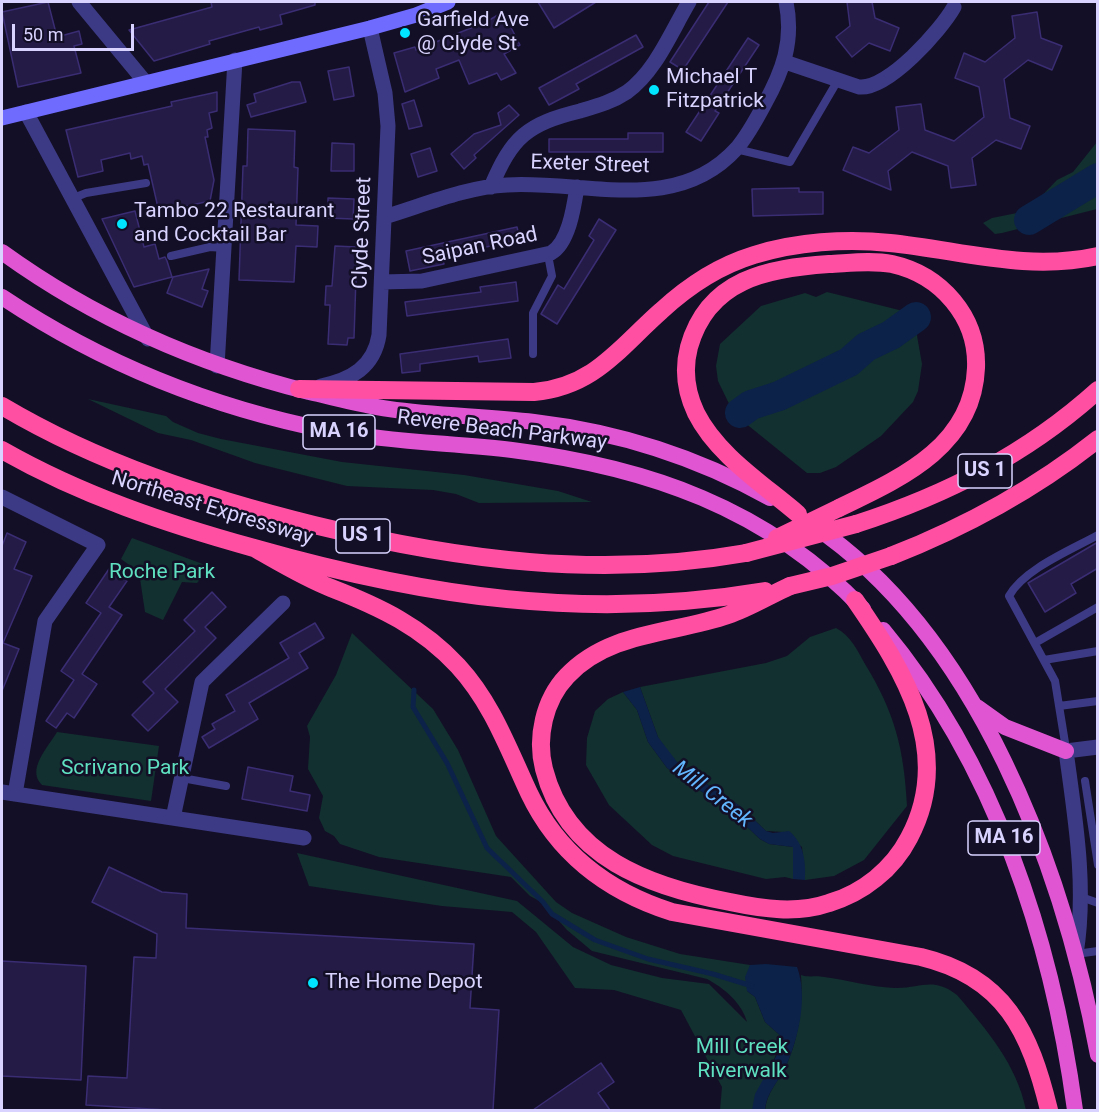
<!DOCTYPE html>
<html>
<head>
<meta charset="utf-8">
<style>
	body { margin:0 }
	#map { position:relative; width:1099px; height:1112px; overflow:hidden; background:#130f26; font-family:Roboto,sans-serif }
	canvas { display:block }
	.frame { position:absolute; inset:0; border:3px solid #d9d4ff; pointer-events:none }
	.scale { position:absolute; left:12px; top:24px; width:122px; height:27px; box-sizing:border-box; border:3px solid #d9d4ff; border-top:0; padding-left:8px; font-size:18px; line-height:21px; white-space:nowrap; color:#d9d4ff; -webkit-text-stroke:4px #130f26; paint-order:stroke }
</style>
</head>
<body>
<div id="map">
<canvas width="1099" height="1112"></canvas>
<div class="frame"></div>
<div class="scale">50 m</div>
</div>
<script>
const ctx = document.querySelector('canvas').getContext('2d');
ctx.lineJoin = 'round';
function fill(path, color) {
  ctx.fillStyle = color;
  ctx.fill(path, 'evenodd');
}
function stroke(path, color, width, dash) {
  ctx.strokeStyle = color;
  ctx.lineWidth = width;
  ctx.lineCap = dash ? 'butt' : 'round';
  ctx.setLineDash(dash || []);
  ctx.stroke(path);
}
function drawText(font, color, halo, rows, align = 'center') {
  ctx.font = font + ' Roboto,sans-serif';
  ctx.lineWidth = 5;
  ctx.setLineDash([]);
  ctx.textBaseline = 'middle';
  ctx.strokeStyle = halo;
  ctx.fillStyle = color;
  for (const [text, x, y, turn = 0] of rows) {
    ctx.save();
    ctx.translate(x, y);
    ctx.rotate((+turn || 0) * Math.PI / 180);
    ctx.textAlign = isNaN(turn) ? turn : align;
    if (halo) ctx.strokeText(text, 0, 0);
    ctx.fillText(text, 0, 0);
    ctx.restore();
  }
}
const green = new Path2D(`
	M1097,142V209L1002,233L995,234L983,223L992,218L1027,211L1057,180L1073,172Z
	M827,292L907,312L916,330L922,364L918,391L913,402L881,436L836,467L820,473H807L734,414L718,381L716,366L720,344L761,306L805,293L816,297Z
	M88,399L166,416L173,422L198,433L221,439L342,462L464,475L558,491L592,502L479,503L456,494L433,490L347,486L255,463L191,440L158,433Z
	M132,538L211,567L197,583L182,582L163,620L145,612L139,572L121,559Z
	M836,628C851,636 857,650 865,664C895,713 904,749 907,806L864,860L834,876L805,880L802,847L783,832L766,831L740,806L681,767L668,753L658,737L640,687L766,663L787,656L810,637Z
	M352,633L433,709L458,750L496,836L556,902L572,913L626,937L680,954L750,965L747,991L755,997L765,1022L783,1038V1044L777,1052L754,1110H720L722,1087L681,1010L614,990L575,988L536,932L512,912L442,906L309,886L297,853L517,901L573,947L611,965L662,978L709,984L747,1022C742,1003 724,988 707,979L592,951L567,930L543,903L530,896L511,877L379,857L340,844L334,836L325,831L319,818L323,796L308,769L310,737L307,726L336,675Z
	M623,692L637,710L648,742L667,768L730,811L760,839L769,844L793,847V879L785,877L766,879L673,856L652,845L609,805L586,765L587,738L595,711L608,699Z
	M57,732L159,746L151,801L42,785C26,770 48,747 57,732Z
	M801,975C810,978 815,975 824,977C847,980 870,987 894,988C921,989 932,976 957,995C987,1030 1017,1065 1026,1110H765C767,1092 778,1082 786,1066C799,1039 803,1004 801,975Z`);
const water = new Path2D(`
	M640,687L658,737L681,767L740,806L766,831L773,833L789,831C804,843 806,862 805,880L793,879V847L769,844L760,839L730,811L667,768L648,742L637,710L623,692Z
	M766,964L797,967C808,996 799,1036 787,1064C779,1082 767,1091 765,1110H752L755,1094L783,1044V1038L765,1022L755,997L747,991L745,977L750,965Z`);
const stream = new Path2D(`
	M414,690L413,707L447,763L487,848L543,902L552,914L595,940L648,959L713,974L752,986`);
const river = new Path2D(`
	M1029,220L1098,178
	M740,413L751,405L779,396L849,362L866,347L891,335L916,317`);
const building = new Path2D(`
	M48,2L57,37L79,31L82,44L74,46L81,73L18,87L2,12Z
	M211,2H315V5L280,15L282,24L260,30L259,27L209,41L210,44L154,61L129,30L212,7Z
	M538,2H596L554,28Z
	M709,2H728L683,70L670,62Z
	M847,2H872L875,18L899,28L890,51L869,43L852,57L836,37L850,26Z
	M503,12L520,45L504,54L516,73L501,80L497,73L469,84L459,60L436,69L439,78L405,92L394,53L415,47L416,50L486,22Z
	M1037,12L1041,38L1062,46L1052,70L1028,60L1004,79L1010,118L1030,126L1021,149L996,140L972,158L976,185L951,188L948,166L912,152L888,171L891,190L843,170L853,147L869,153L899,130L896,107L921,104L925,130L954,141L984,117L979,87L955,78L964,53L985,62L1015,38L1012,16Z
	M636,35L643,47L576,84L579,89L549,105L539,88Z
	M748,38L759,45L715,111L719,113L701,141L686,132Z
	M349,67L354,96L334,100L328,71Z
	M292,82H300L306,102L251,117L247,105L256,102L254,94Z
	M217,92V111L209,113L212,128L207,130L208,137H205L214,180L210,201L159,212L148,164L144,165L142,156L131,159L130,153L101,160L103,171L78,177L66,130L172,106L171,102Z
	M414,100L422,126L409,129L402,104Z
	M509,105L519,115L474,155L476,158L464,169L451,154L474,134L501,125L498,113Z
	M248,129L295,131L294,167L298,168L296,225L318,226L317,247L296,246L294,282L239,280L243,166H247Z
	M628,133H663V152H549V139H628Z
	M332,143L354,144V171H331Z
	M430,148L437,171L418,177L411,154Z
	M799,188V192H823V214L753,216L752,189Z
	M328,198L354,199L353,219L328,218Z
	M135,211L144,247L155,244L159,259L165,257L167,261L172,277L134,287L102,219Z
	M599,219L616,230L557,324L541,314L558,285L564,289L594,240L589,236Z
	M517,227L520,240L442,256L444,264L410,271L406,251Z
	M335,246L357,247L354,338H348L347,345L328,344L330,305H325L326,286H332Z
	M209,269L202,289L208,291L202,307L167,293L173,277Z
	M516,282L518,301L407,316L405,302L481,292L480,287Z
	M508,339L511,358L479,362L478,356L420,364V371L402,373L400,354Z
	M7,533L26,542L14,569L32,576L3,643L19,649L2,691V546Z
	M1098,542V568L1071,584L1076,593L1045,612L1028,583Z
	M109,569L127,581L109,607L122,615L82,674L97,684L74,718L67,713L56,728L46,721L74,680L61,671L101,613L86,603Z
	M212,592L226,607L205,627L216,638L165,689L178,702L148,731L132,715L154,693L143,682L195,631L184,620Z
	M315,623L324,638L299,653L308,668L249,703L258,719L209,748L202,737L215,729L212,724L235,711L226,695L289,658L280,643Z
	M248,767L293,776L290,791L310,795L307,811L242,799Z
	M109,867L162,892L187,894L186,928L474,944L470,1008L499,1010L493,1110H167L86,1105L88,1076L127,1078L134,957L156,958L157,934L92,902Z
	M2,961L86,966L81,1080L2,1076Z
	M601,1063L614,1082L598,1093L610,1110H533Z`);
const service = new Path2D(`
	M736,149L790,162L838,80
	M71,199L86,193L146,183
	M171,256L210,247L224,248
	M533,354V313L552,276L548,255
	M1035,643L1098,607
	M1044,660L1098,651
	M1059,706L1098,701
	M1066,749L1055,681L1009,596C1024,569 1071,550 1098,535
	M182,778L226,786
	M1085,781L1098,865
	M1081,897L1098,903
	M1076,954L1098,951`);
const minor = new Path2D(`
	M785,62L859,87C888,90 941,30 954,7
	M26,112L148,339
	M491,187C512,137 527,124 580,111C597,106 612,102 627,92C656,71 671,32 689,2
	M384,217C424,205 466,187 507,185C585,180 676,216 737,148C748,135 756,120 764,105C783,71 794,41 786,2
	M382,282L422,281L551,253C569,243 574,206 577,187
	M217,366L235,60
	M321,386C351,380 374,367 379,335L388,126L385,93L370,28
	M2,497L98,545L45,621L15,794
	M2,792L304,838
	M173,818L202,682L283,603
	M1076,954C1087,886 1075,818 1066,751L1098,747`);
const tertiary = new Path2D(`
	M79,2L146,83`);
const secondary = new Path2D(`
	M2,118L370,28L416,15L448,2`);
const trunk = new Path2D(`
	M2,252C96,320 197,364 309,392C336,398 362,405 389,409C437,416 486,416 534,422C618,432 695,456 770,498
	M2,297C101,363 213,408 330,431C390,442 451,443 512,450C647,467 767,508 863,609
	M814,526C978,637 1063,868 1098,1055
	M883,630C995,764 1052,940 1075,1110
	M977,707L1005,727L1066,751`);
const motorway = new Path2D(`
	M299,389L534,392C594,387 619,348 661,311C688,286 718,266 754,255C795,242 846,238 890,243C960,250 1026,272 1098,256
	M2,406C98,463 205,498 314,525C458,560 599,579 746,553
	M2,450C81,495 167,524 254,548C426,597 587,621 765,591
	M798,514C763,484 717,455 696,413C686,392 683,370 689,347C708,279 768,268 829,264C850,263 872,260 892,264C941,275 978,317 976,368C973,447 899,479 839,508
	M856,524C946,495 1027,454 1098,390
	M254,548C279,562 305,578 331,588C380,607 422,627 458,666C492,703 508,748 529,793C558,854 609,892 672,912L921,957C1005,977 1030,1032 1049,1110
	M891,556C965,527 1035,489 1098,439
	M790,586C770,595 749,608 728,615C674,634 609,631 567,676C544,700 536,738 544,769C567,858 650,887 730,902C763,909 797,914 829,903C863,893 893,869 909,838C955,752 904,671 855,600`);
const motorwayBridge = new Path2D(`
	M777,538L839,508
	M746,553L856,524
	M790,586L832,576L891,556`);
const markers = [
	[405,33,6,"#00e5ff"],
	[654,90,6,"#00e5ff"],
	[122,224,6,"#00e5ff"],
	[313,983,6,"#00e5ff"]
];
const shields = [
	[339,432,72],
	[985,471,54],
	[363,536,54],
	[1004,838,72]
];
const shieldNames = [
	["MA 16",339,432],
	["US 1",985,471],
	["US 1",363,536],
	["MA 16",1004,838]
];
const poiNames = [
	["Garfield Ave",417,21],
	["@ Clyde St",417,45],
	["Michael T",666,78],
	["Fitzpatrick",666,102],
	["Tambo 22 Restaurant",134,212],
	["and Cocktail Bar",134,236],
	["The Home Depot",325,983]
];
const streetNames = [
	["Exeter Street",590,165,2],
	["Clyde Street",363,233,-88],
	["Saipan Road",480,247,-12],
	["Revere Beach Parkway",502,431,7],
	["Northeast Expressway",212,509,17]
];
const parkNames = [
	["Roche Park",162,573],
	["Scrivano Park",125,769],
	["Mill Creek",742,1048],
	["Riverwalk",742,1072]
];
const waterNames = [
	["Mill Creek",712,795,38]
];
fill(green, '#12302f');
fill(water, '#0c2248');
stroke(stream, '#0c2248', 5);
stroke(river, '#0c2248', 30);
fill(building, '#241b47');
stroke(building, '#3b2d73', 1.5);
stroke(service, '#3d3a85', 8);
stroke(minor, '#3d3a85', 15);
stroke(tertiary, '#3d3a85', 15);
stroke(secondary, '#6f6bff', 15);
stroke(trunk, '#e055d1', 16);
stroke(motorway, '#ff4fa3', 18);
stroke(motorwayBridge, '#ff4fa3', 18);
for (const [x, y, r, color] of markers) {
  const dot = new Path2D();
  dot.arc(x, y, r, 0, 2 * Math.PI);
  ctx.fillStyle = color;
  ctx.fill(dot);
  stroke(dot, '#130f26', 2);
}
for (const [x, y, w] of shields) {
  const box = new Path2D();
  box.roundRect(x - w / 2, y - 17, w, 34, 4.5);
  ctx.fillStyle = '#130f26';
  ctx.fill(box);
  stroke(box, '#d9d4ff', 1.5);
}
drawText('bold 20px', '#d9d4ff', null, shieldNames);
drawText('21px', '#d9d4ff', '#130f26', poiNames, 'left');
drawText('21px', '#d9d4ff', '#130f26', streetNames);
drawText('21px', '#5fe0c0', '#130f26', parkNames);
drawText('italic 22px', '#62b6ff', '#130f26', waterNames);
</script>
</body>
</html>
